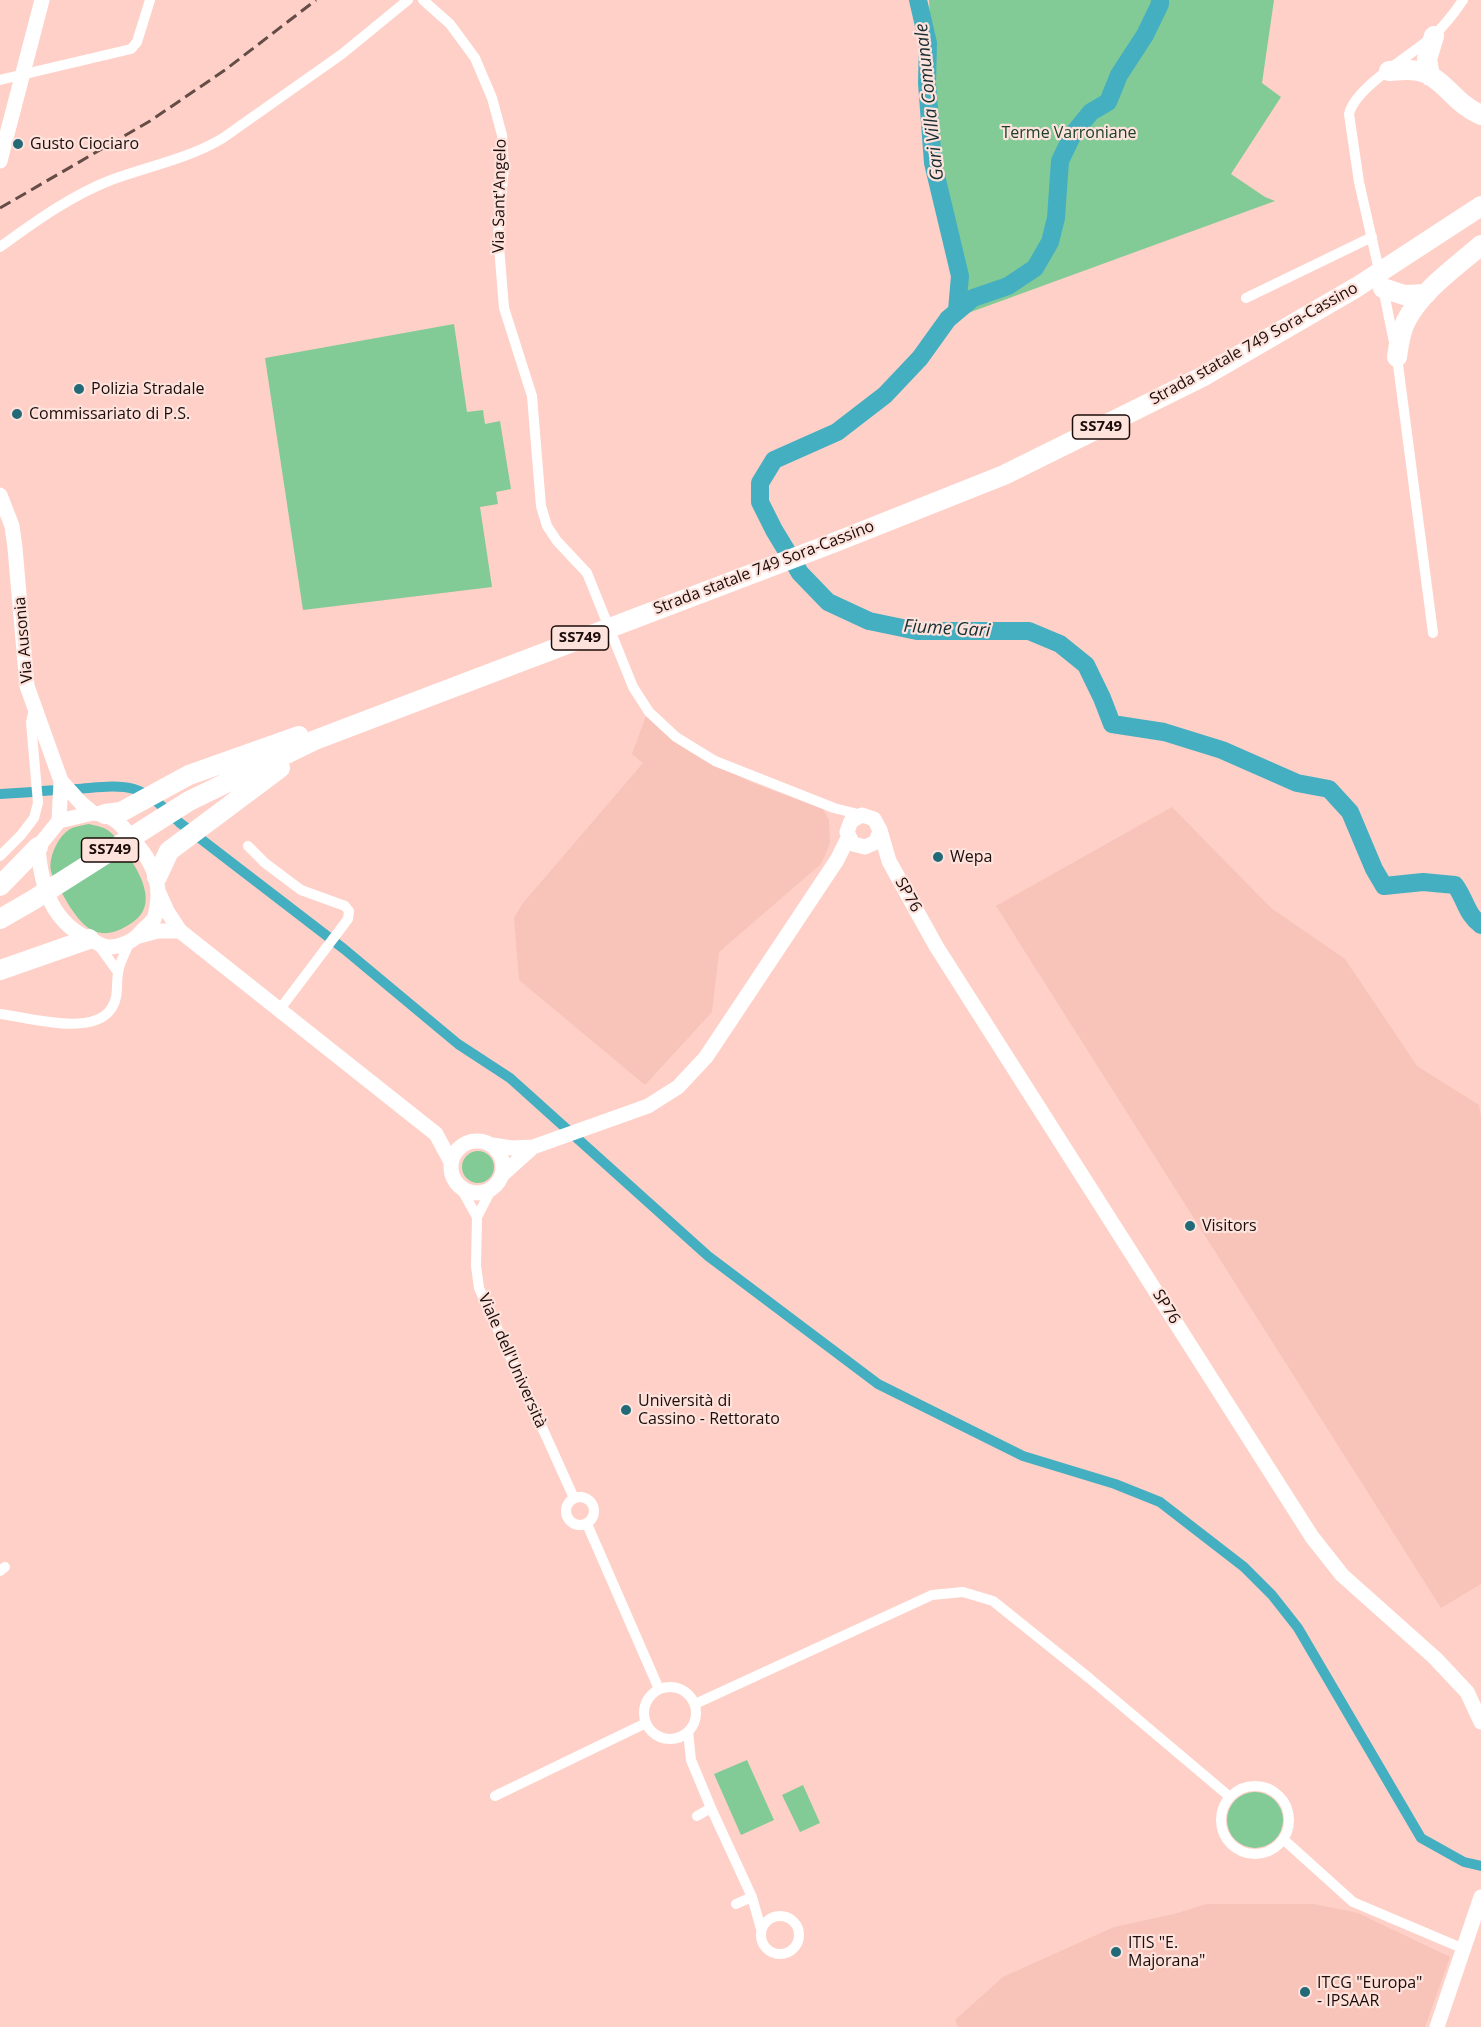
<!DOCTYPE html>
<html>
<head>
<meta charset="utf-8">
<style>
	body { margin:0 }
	canvas { display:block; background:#fed0c7 }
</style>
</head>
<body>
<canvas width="1481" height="2027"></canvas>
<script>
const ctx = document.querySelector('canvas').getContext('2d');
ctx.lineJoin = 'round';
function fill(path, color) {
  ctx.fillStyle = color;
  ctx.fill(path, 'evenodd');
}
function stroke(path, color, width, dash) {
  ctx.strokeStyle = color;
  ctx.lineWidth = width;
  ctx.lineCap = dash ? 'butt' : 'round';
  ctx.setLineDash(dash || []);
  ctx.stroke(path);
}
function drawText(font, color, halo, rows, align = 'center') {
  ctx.font = font + ' "Open Sans",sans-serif';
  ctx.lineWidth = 4.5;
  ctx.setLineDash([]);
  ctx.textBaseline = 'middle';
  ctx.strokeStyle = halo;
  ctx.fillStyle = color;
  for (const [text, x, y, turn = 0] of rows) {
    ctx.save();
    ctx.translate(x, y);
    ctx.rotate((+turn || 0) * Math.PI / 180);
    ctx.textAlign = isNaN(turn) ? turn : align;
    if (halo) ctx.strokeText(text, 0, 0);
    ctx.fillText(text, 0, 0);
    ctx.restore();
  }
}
const built = new Path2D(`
	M646,716L690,752L753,783L823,809L829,820L830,843L821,864L719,952L712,1012L645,1085L519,980L514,918L523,903L643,763L632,754Z
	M1172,807L1271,908L1345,959L1417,1066L1479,1105L1481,1116V1584L1441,1608L996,906Z
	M1207,1904H1314L1358,1913L1450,1957L1425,2027H958L955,2020L1003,1977L1114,1927L1174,1914Z`);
const green = new Path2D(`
	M929,0H1274L1262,83L1281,97L1231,174L1265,197L1275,201L960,316L958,243L937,162Z
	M454,324L467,412L483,410L485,424L500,421L511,489L496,492L498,504L480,507L492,587L303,610L265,358Z
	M89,824C97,826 105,827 110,832C116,836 120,844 124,850C138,869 160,904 133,922C98,947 81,927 63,895C59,888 53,879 51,871C48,857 59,834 72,828C77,826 84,825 89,824Z
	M462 1167a16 16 0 1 1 32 0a16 16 0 1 1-32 0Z
	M747,1760L774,1820L741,1835L714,1774Z
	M803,1785L820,1823L800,1832L782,1795Z
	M1227 1820a28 28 0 1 1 56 0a28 28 0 1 1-56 0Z`);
const canal = new Path2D(`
	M76,789C94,788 116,784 134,789C152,794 167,811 180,823L344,949L458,1044L510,1078L708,1256L878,1384L1023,1456L1115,1484L1160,1502L1244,1567L1272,1595L1298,1628L1421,1838L1464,1862L1481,1866
	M42,791L57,790
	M0,794L33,792`);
const river = new Path2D(`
	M918,0L928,43L927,83L933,163L960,276L957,310
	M1160,0V4L1145,35L1119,75L1108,102L1091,112L1073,134L1060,161L1056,218L1050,242L1035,268L1008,286L973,298L948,319L920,358L885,395L837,432L774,460L760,483V502L774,530L800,573L828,602L869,621L917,631H1029L1060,644L1086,665L1102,698L1112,724L1164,732L1222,750L1297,783L1329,789L1350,812L1374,869L1384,886L1423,882L1455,885C1466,900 1466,914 1481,925`);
const street = new Path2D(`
	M423,0L450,24L475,58L492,98L502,135L504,167L498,234L504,308L532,396L541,506L547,526L557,541L587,573L633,687L649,712L676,737L715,761L834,808L862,815
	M0,80L131,49L137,42L150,0
	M0,247C35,222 70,196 111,180C149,166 188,159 223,138L342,54L408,0
	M1246,298L1372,237
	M1433,633L1397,357L1383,288L1359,182L1349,114C1355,87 1411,56 1433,36C1444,26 1455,12 1463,0
	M248,846L265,863L301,890L345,906L349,911L348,919L280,1009
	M0,856L21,835L34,818L38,803L31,722L34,709
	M97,943L118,972
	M0,1014C28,1017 92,1037 111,1009C119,998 116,985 118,973C119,963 126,952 129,943
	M462,1190L477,1217
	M491,1190L477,1217L476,1266L479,1288L574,1498
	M566 1511a14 14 0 1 1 28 0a14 14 0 1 1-28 0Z
	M587,1524L659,1689
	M0,1571L5,1567
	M644 1713a26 26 0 1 1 52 0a26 26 0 1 1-52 0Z
	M695,1704L932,1595L963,1592L993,1601L1089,1678L1230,1797
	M688,1732L691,1760L711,1808L752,1897L761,1929
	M1221 1820a34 34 0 1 1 68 0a34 34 0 1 1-68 0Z
	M495,1796L646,1723
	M697,1816L711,1808
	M1283,1839L1353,1902L1464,1949
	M736,1904L752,1897
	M761 1935a19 19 0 1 1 38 0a19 19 0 1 1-38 0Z`);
const secondary = new Path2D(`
	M0,161L42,0
	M0,495L12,526L15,548L27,686L61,781L59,821
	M61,781L81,803L93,813
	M93,813C118,815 124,829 139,847C153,864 161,883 157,906C156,910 156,915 154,919C150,924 145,928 141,932C134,941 121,947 109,947C103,947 97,943 92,940C52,924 41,887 38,847L59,821Z
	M880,830L876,842L865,847L853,844L847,832L851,821L862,815L874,819L880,830L889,861L936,946L1312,1537L1342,1575L1435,1658L1467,1692L1481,1722
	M159,893L167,911L180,931L436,1134L451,1162
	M139,936L158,931H180
	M451 1167a26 26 0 1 1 52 0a26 26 0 1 1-52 0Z
	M492,1145L512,1148L533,1147L648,1106L678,1087L706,1057L837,860L849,836
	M503,1174L533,1147
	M1437,2027L1481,1897`);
const highway = new Path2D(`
	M1389,71C1403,70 1419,68 1431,76C1451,89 1457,104 1481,115
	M1430,76L1427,59L1434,36
	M1383,288L1404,295L1426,294
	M1397,357C1399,344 1400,332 1406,321C1422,290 1455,268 1481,245
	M105,814L121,812L189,775L299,736
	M157,877L169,851L280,768
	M0,886L38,847
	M0,919L33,900L189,801L315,740L833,543L1004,475L1202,377L1357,287L1481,206
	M0,970L89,939`);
const rail = new Path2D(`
	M0,208L150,121L225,70L316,0`);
const markers = [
	[18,144,6,"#226a77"],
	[79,389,6,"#226a77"],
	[17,414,6,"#226a77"],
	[938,857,6,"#226a77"],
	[1190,1226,6,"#226a77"],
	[626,1410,6,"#226a77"],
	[1116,1952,6,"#226a77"],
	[1305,1992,6,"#226a77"]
];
const shields = [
	[1101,427,57],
	[580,638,57],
	[110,850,57]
];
const shieldNames = [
	["SS749",1101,427],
	["SS749",580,638],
	["SS749",110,850]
];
const parkNames = [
	["Terme Varroniane",1069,133]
];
const poiNames = [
	["Gusto Ciociaro",30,144],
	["Polizia Stradale",91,389],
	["Commissariato di P.S.",29,414],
	["Wepa",950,857],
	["Visitors",1202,1226],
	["Università di",638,1401],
	["Cassino - Rettorato",638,1419],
	["ITIS \"E.",1128,1943],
	["Majorana\"",1128,1961],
	["ITCG \"Europa\"",1317,1983],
	["- IPSAAR",1317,2001]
];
const streetNames = [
	["Via Sant'Angelo",500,196,-89],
	["Strada statale 749 Sora-Cassino",1254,344,-29],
	["Strada statale 749 Sora-Cassino",764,568,-21],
	["Via Ausonia",24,640,-95],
	["SP76",908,895,61],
	["SP76",1166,1307,58],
	["Viale dell'Università",512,1361,66]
];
const waterNames = [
	["Gari Villa Comunale",930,102,-96],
	["Fiume Gari",947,629,3]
];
fill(built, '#f8c3b8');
fill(green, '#82cb96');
stroke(canal, '#45afc2', 10);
stroke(river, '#45afc2', 18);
stroke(street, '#fff', 10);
stroke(secondary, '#fff', 15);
stroke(highway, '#fff', 20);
stroke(rail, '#654c47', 3, [12, 6]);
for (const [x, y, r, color] of markers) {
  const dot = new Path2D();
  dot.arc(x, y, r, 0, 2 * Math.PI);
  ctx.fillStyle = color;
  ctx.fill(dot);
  stroke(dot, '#fee2dc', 2);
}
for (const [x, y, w] of shields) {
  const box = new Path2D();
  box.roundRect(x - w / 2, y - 12, w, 24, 4.5);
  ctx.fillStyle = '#fee2dc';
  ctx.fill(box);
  stroke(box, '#1c0d0a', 1.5);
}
drawText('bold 15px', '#1c0d0a', null, shieldNames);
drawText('16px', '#1c4128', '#fee2dc', parkNames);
drawText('16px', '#1c0d0a', '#fee2dc', poiNames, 'left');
drawText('16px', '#1c0d0a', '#fee2dc', streetNames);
drawText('italic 18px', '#162e33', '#fee2dc', waterNames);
</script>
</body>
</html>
